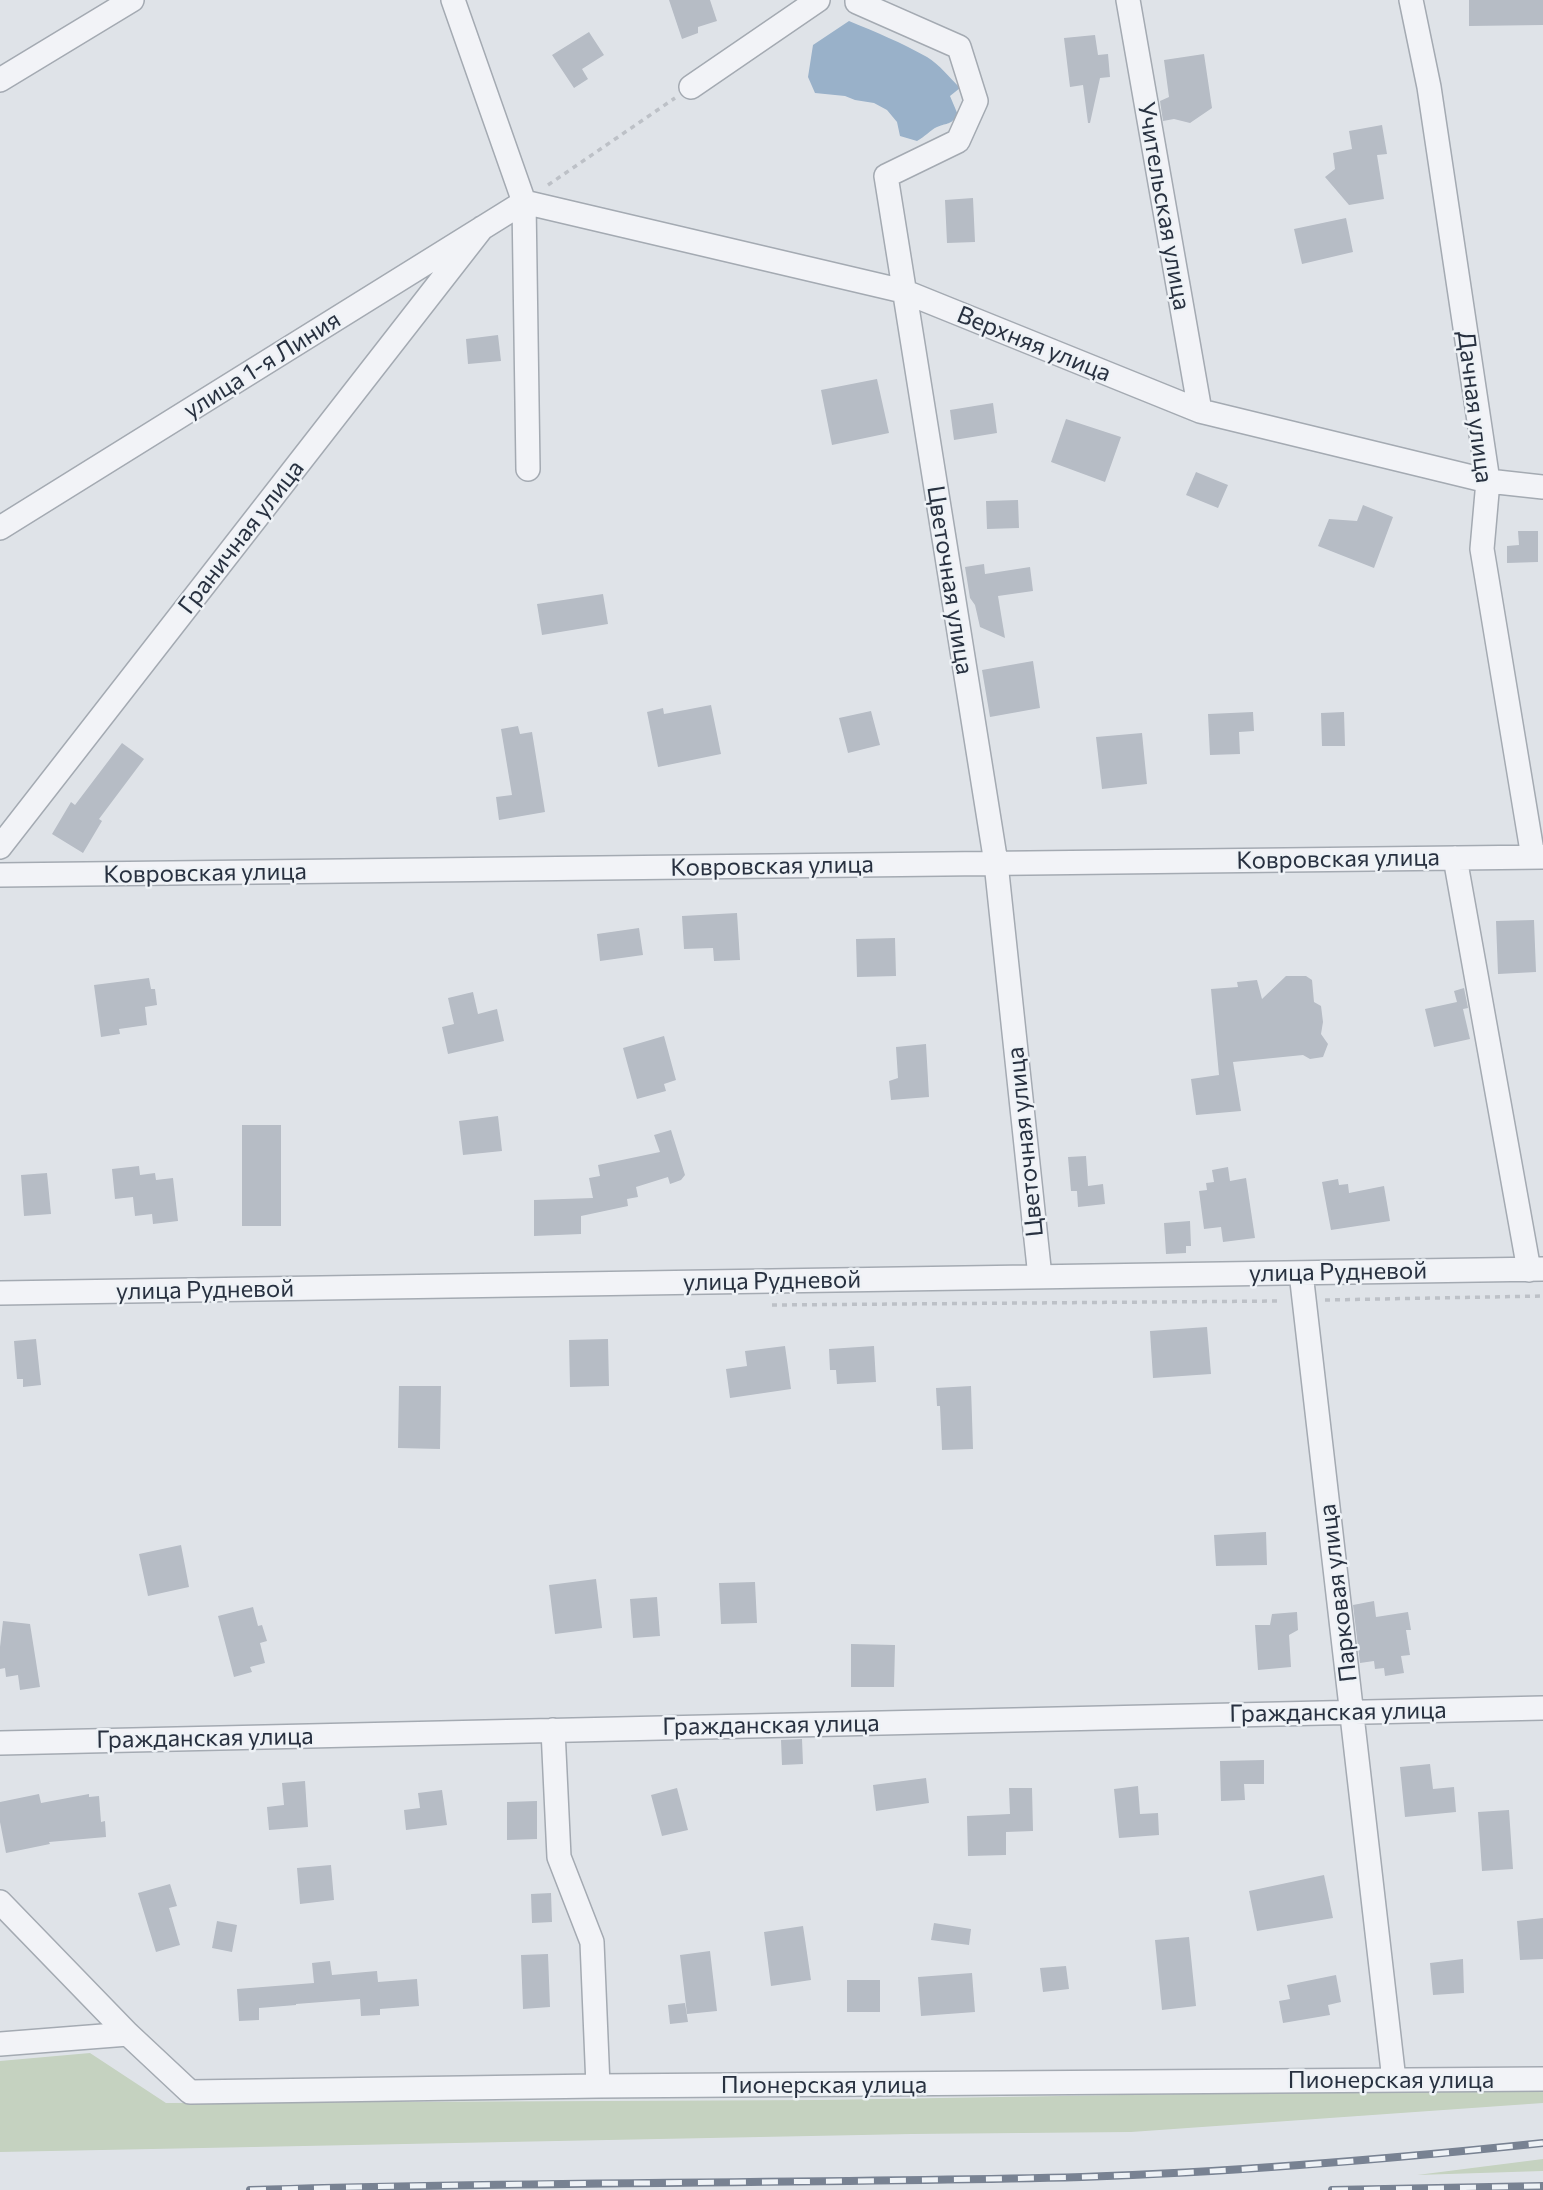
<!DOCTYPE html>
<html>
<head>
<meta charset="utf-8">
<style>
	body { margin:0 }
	canvas { display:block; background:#dfe3e8 }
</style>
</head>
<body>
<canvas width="1543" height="2190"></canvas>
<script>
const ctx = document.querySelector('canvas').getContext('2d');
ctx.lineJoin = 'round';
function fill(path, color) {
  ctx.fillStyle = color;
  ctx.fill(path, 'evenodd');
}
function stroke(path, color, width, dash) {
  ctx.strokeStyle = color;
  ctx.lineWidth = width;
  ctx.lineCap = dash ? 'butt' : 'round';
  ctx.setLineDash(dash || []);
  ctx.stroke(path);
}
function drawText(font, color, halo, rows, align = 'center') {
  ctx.font = font + ' Commissioner,sans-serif';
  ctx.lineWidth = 5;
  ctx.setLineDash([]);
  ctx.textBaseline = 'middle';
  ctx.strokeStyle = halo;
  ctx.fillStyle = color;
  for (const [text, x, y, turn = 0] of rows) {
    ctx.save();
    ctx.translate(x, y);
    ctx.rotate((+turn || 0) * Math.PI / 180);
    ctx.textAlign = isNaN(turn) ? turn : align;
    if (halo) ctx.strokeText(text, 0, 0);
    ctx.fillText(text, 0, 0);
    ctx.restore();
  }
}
const green = new Path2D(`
	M90,2053L166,2103L820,2100L1543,2088V2103L1131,2132L912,2134L0,2152V2061Z
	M1543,2159V2171L1417,2175Z`);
const water = new Path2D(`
	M849,21C876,32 902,43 927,57C939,64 950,78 960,88L950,96L958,115C949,126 949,122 937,127C930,130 925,137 917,141L900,136L897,122L887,110L874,103L855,100L845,96L815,93L808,77L813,45Z`);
const building = new Path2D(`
	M669,0H710L717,21L698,27V33L682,39Z
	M1469,0H1543V25L1469,26Z
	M589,32L604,55L582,69L588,79L574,88L552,55Z
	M1095,35L1098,55L1108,54L1110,77L1100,78L1090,123H1088L1083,85L1070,87L1064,38Z
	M1204,54L1212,108L1190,123L1174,119L1163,121L1160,101L1169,97L1164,60Z
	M1382,125L1387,154L1377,155L1384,199L1349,205L1325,177L1335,169L1333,153L1352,149L1349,131Z
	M973,198L975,242L947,243L945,200Z
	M1346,218L1353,252L1302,264L1294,229Z
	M498,335L501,361L468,364L466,339Z
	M877,379L889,433L832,445L821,390Z
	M993,403L997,433L954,440L950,410Z
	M1066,419L1121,437L1105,482L1051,462Z
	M1196,472L1228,485L1218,508L1186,495Z
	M1018,500L1019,528L987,529L986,501Z
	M1363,505L1393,517L1374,568L1318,546L1329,519L1357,521Z
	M1518,531H1538V562L1507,563V546L1519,545Z
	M984,564L985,574L1030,567L1033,591L998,596L1005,638L980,627L975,605L970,598L965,567Z
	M603,594L608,624L542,635L537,604Z
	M1033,661L1040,708L990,717L982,670Z
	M711,705L721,754L658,767L647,712L663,708L664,714Z
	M871,711L880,745L848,753L839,718Z
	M1253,712L1254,731L1239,732L1240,754L1210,755L1208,714Z
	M1344,712L1345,746H1322L1321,713Z
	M518,726L520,734L532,732L545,812L499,820L496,797L512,795L501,729Z
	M1142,733L1147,784L1102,789L1096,737Z
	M122,743L144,759L99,819L102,821L83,853L52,834L71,802L75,805Z
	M737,913L740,960L714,961L713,948L684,949L682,916Z
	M1534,920L1536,972L1498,974L1496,921Z
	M639,928L643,955L600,961L597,934Z
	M895,938L896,976L857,977L856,939Z
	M1286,976H1306L1312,980L1314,1002L1321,1006L1323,1022L1321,1034L1328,1044L1323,1057L1310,1059L1303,1055L1233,1062L1241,1111L1196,1115L1191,1079L1219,1075L1211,989L1238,987L1237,982L1257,980L1262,999Z
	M149,978L151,989H155L157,1005L145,1007L147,1025L119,1029L120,1034L101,1037L94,985Z
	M1464,988L1468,1008L1463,1009L1470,1039L1434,1047L1425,1009L1457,1002L1454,991Z
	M473,992L478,1014L497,1009L504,1041L448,1054L442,1027L454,1024L448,998Z
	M664,1036L676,1080L664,1084L666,1091L637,1099L623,1048Z
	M926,1044L929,1097L891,1100L889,1081L898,1078L896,1047Z
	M498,1116L502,1151L463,1155L459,1121Z
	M242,1125H281V1226H242Z
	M671,1130L685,1175L681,1180L670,1184L668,1177L636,1187L638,1197L627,1199L628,1206L581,1216V1234L534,1236V1200L593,1198L589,1178L600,1176L598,1165L660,1152L654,1135Z
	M1086,1156L1088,1186L1103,1184L1105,1204L1078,1207L1077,1191H1071L1068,1157Z
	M139,1166L140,1175L155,1173L156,1180L173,1178L178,1221L153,1224L152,1214L135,1216L133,1197L115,1199L112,1169Z
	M1228,1167L1230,1181L1246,1178L1255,1238L1223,1242L1221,1227L1204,1229L1199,1191L1207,1190L1206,1183L1214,1182L1212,1170Z
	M47,1173L51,1214L24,1216L21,1175Z
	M1338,1179L1339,1185L1348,1184L1349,1193L1384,1186L1390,1221L1331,1230L1322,1182Z
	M1190,1221L1191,1246H1186V1253L1166,1254L1164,1223Z
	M1207,1327L1211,1374L1153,1378L1150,1331Z
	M36,1339L41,1385L23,1387V1379H17L14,1341Z
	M608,1339L609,1386L570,1387L569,1340Z
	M785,1346L791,1389L730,1398L726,1369L747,1366L745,1351Z
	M874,1346L876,1382L837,1384L836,1370H830L829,1349Z
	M399,1386H441L440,1449L398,1448Z
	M971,1386L973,1449L942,1450L940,1406H937L936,1388Z
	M1266,1532L1267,1565L1216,1566L1214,1535Z
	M181,1545L189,1587L148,1596L139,1554Z
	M596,1579L602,1628L555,1634L549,1585Z
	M755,1582L757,1623L721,1624L719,1583Z
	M657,1597L660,1636L633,1638L630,1599Z
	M1374,1601L1376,1617L1408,1612L1411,1630H1406L1410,1655L1401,1656L1404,1673L1385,1676L1384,1668L1375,1669L1374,1661L1360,1663L1353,1605Z
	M253,1607L258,1626L262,1625L267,1641L260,1643L265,1663L250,1667L252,1672L234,1677L218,1616Z
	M1297,1612L1298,1630L1289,1635L1291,1667L1258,1670L1255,1625H1270L1272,1614Z
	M3,1621L30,1624L40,1687L20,1690L18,1675L6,1677L5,1668L0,1669V1647Z
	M851,1644L895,1645L894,1687H851Z
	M802,1739L803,1764L782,1765L781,1740Z
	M1264,1760V1784H1244L1245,1800L1221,1801L1220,1761Z
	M1430,1764L1433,1789L1454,1787L1456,1812L1405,1817L1400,1767Z
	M926,1778L929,1803L876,1811L873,1785Z
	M305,1781L308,1827L269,1830L267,1807L284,1805L282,1783Z
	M1138,1786L1140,1814L1158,1813L1159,1835L1119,1838L1114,1789Z
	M677,1788L688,1830L662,1836L651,1795Z
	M1009,1788H1032L1033,1831L1006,1832V1855L968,1856L967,1816L1010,1814Z
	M442,1790L447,1825L406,1830L404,1810L420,1808L418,1793Z
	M39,1794L41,1803L89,1794V1797L99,1796L101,1822L105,1821L106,1837L49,1842L50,1844L6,1853L0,1822V1802Z
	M537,1801V1839L507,1840V1802Z
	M1509,1810L1513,1869L1482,1871L1478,1812Z
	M331,1865L334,1900L300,1904L297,1868Z
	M1324,1875L1333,1918L1257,1931L1249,1891Z
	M170,1884L177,1906L169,1908L180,1945L156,1952L138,1893Z
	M551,1893L552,1922L532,1923L531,1894Z
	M1543,1918V1959L1520,1960L1517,1921Z
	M217,1921L237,1925L232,1952L212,1948Z
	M934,1923L971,1929L969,1945L931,1940Z
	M803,1926L811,1980L771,1986L764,1932Z
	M1189,1937L1196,2006L1162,2010L1155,1940Z
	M710,1951L717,2011L687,2014L680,1955Z
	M548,1954L550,2007L523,2009L521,1955Z
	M1463,1959L1464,1993L1433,1995L1430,1963Z
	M330,1961L332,1975L377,1971L378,1982L417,1979L419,2006L380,2009V2015L361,2016L360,1999L296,2004V2005L259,2008V2020L239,2021L237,1989L314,1983L312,1963Z
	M1066,1966L1069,1989L1043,1992L1040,1968Z
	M972,1973L975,2012L921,2016L918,1977Z
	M1336,1975L1341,2002L1328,2005L1330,2015L1283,2023L1279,2001L1290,1999L1287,1985Z
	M847,1980H880V2012H847Z
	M685,2003L688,2022L670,2024L668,2005Z`);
const path = new Path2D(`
	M548,185L675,98
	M1325,1300L1543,1296
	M772,1305L1282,1301`);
const minor = new Path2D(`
	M453,0L524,202L528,469
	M857,0V2L959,47L976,101L958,141L886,176L996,863L1040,1277
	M1128,0L1200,411
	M1411,0L1429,87L1488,481L1482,549L1533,857
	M0,80L132,0
	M691,87L818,0
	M524,202L903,291L1200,411L1488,481L1543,487
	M0,528L524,202
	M0,847L482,228
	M1455,858L1529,1270
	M0,875L1543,857
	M1301,1273L1394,2080
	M0,1293L1543,1269
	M553,1730L559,1857L592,1942L598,2086
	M0,1743L1543,1708
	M0,1902L128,2034L190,2092L598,2086L1543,2079
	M0,2044L128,2034`);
const rail = new Path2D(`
	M250,2190C527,2181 805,2184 1082,2177C1236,2172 1390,2159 1543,2143
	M1332,2190L1543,2186`);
const streetNames = [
	["Учительская улица",1164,206,80],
	["Верхняя улица",1034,344,22],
	["улица 1-я Линия",262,365,-32],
	["Дачная улица",1475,407,83],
	["Граничная улица",241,537,-52],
	["Цветочная улица",950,580,81],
	["Ковровская улица",1338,859,-1],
	["Ковровская улица",772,866,-1],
	["Ковровская улица",205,873,-1],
	["Цветочная улица",1025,1142,-96],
	["улица Рудневой",1338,1272,-1],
	["улица Рудневой",772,1281,-1],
	["улица Рудневой",205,1290,-1],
	["Парковая улица",1338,1593,-97],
	["Гражданская улица",1338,1712,-1],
	["Гражданская улица",771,1725,-1],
	["Гражданская улица",205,1738,-1],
	["Пионерская улица",1391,2080],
	["Пионерская улица",824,2085]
];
fill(green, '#c5d2c0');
fill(water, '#99b1c9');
fill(building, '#b6bcc5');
stroke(minor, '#a4aab2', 26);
stroke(path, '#bdc1c7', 3.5, [5, 5]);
stroke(minor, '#f2f3f7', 23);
stroke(rail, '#788292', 8);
stroke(rail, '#eef2f6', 5, [16]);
drawText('24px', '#283140', '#eef2f6', streetNames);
</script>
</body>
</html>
